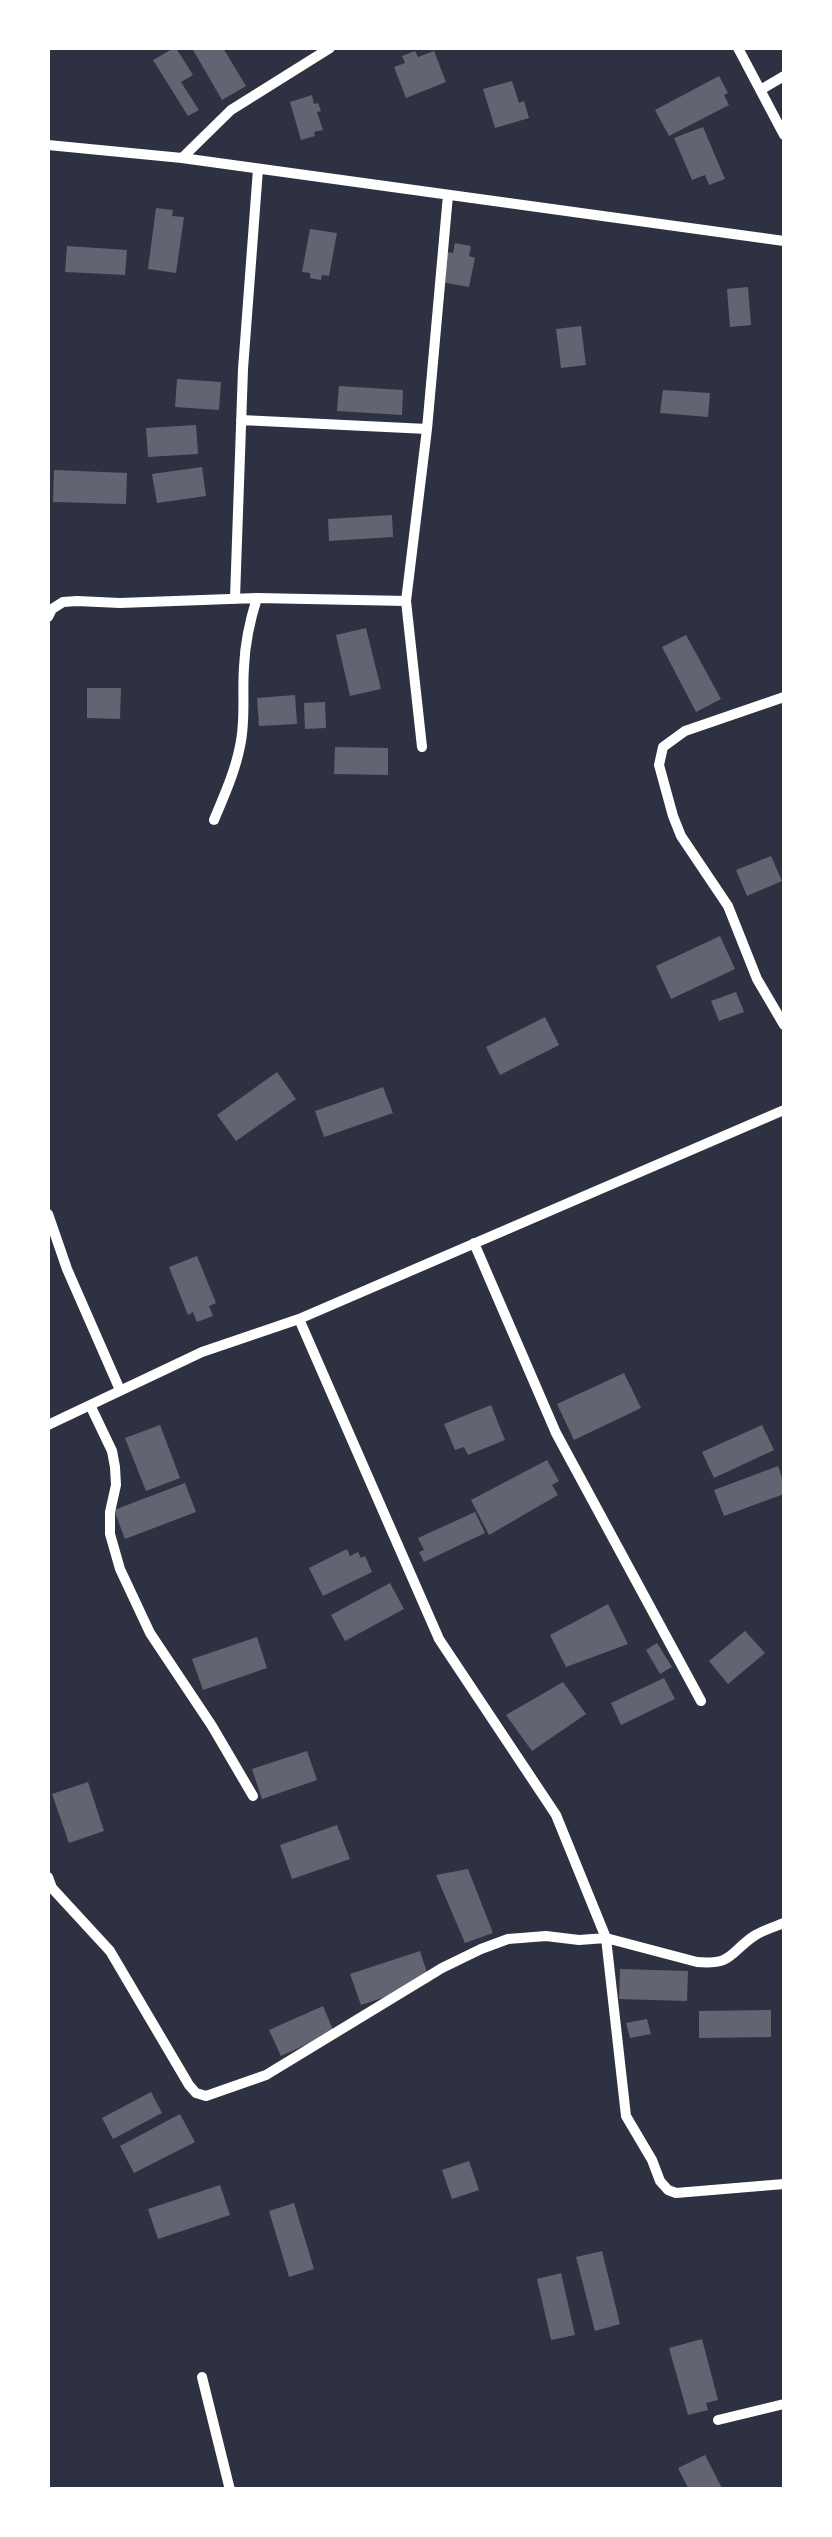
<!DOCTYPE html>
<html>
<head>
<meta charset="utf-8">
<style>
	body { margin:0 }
	#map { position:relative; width:832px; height:2537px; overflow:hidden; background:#2d3142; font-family:Montserrat,sans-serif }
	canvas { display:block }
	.frame { position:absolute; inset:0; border:50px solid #fff; pointer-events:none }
</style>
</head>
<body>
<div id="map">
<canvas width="832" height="2537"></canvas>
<div class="frame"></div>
</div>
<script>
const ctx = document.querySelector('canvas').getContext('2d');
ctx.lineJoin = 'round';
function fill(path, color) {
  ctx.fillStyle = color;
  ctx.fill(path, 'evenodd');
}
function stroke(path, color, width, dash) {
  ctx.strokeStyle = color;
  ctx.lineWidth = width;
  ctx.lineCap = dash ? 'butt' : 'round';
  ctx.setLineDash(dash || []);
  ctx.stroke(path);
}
const building = new Path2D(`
	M174,48H176L193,75L181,82L199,110L188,116L153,60Z
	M192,48H223L246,86L222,100Z
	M415,51L418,57L434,51L446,82L406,98L394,67L405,63L402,56Z
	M719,76L728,93L724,95L729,105L669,136L655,110Z
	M512,81L519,103L524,101L529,118L495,128L483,89Z
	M312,95L314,104L318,103L321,111L317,112L323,130L314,132L315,136L301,140L290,102Z
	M703,127L725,179L709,185L705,175L692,180L674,138Z
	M156,208L173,210L172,216L184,217L176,273L148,269Z
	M310,229L337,233L329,276L322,275L321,280L310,278V273L302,272Z
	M455,243L471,246L469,256L475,258L469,287L441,282L447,252L453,253Z
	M67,246L127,250L125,275L65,272Z
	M748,287L751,325L730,327L727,289Z
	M581,326L586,365L561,368L556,329Z
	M177,379L221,382L219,410L175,407Z
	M339,386L403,390L402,415L337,411Z
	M663,390L710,393L708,417L660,413Z
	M196,425L198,454L148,457L146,428Z
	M202,467L206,496L157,503L152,474Z
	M54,470L127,473L126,504L53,502Z
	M392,515L393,537L329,541L328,519Z
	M366,628L381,689L350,696L336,635Z
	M686,635L721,699L696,712L662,647Z
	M87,688H121L120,719L87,718Z
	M295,695L297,724L259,726L257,698Z
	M325,702L326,728L305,729L304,703Z
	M335,747L388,748V775L334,774Z
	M771,856L782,881L747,896L736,870Z
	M720,936L735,969L671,999L656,966Z
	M736,992L744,1012L719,1021L711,1001Z
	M545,1017L559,1045L500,1075L486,1047Z
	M277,1072L296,1099L236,1141L217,1115Z
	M383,1087L393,1113L324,1137L315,1111Z
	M197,1256L216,1303L209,1306L213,1316L197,1322L193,1312L188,1315L169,1267Z
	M624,1373L641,1408L574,1440L557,1404Z
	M491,1405L505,1440L468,1455L464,1447L455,1450L444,1424Z
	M160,1425L180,1478L146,1491L125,1438Z
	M762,1425L774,1450L714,1478L702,1452Z
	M547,1460L559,1481L552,1485L558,1495L489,1535L471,1500Z
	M778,1466L784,1483V1494L724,1516L714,1490Z
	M185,1483L196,1512L125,1539L114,1510Z
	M475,1512L485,1533L424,1562L419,1552L424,1550L418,1538Z
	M347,1549L350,1556L358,1552L361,1558L365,1556L372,1572L323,1596L309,1568Z
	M390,1583L404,1609L345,1641L331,1615Z
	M608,1604L628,1644L566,1667L550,1635Z
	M745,1631L765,1653L728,1684L709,1661Z
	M257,1637L267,1668L203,1690L192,1659Z
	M657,1643L672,1667L660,1674L646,1650Z
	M664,1678L675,1699L621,1725L611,1703Z
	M563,1682L586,1714L532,1751L506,1715Z
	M307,1751L317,1780L262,1799L252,1769Z
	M88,1782L104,1831L69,1843L52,1794Z
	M337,1825L350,1859L292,1879L280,1845Z
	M468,1869L493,1933L465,1943L436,1875Z
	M420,1951L430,1982L361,2005L350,1974Z
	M620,1969L688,1971L687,2001L619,1999Z
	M323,2006L334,2032L281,2056L269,2030Z
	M771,2010V2037L699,2038V2011Z
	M647,2019L651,2034L630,2038L626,2023Z
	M151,2092L162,2113L113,2139L102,2118Z
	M180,2114L195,2142L134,2173L120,2146Z
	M469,2161L479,2190L452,2199L442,2170Z
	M220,2185L230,2215L158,2239L148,2209Z
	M294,2203L314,2269L289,2277L269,2211Z
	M602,2251L620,2324L595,2331L576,2257Z
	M561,2273L575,2335L551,2340L537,2279Z
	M702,2339L718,2400L706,2403L708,2410L688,2415L669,2348Z
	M705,2455L723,2490H689L678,2468Z`);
const minor = new Path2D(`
	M738,48L784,135
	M762,89L784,76
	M48,145L182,158L784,241
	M182,158L231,110L330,48
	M241,420L427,429
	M235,598L243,369L258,169
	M48,617L52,609L63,602L77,601L120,603L257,598L406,601
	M784,697L685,731L663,747L659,765L673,816L681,836L728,906L757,979L784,1025
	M422,747L406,601L427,429L448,195
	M214,820C224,796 235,772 240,746C246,720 242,693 244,667C245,643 250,620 257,598
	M48,1214L67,1269L120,1390
	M474,1243L556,1433L701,1701
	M299,1319L439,1639L556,1815L606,1938L697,1962C733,1965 729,1953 754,1936C763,1930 774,1927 784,1923
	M90,1405L112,1451L115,1467L116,1485L110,1512V1534L120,1569L150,1633L212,1726L253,1796
	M48,1425L202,1352L299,1319L784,1110
	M48,1877L52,1888L110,1951L189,2085L196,2093L206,2096L266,2075L442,1968L481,1949L508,1939L546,1936L579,1940L606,1938L626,2116L652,2160L660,2181L668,2190L676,2193L784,2184
	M202,2377L230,2490
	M718,2420L784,2404`);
fill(building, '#626471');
stroke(minor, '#fff', 10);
</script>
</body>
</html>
